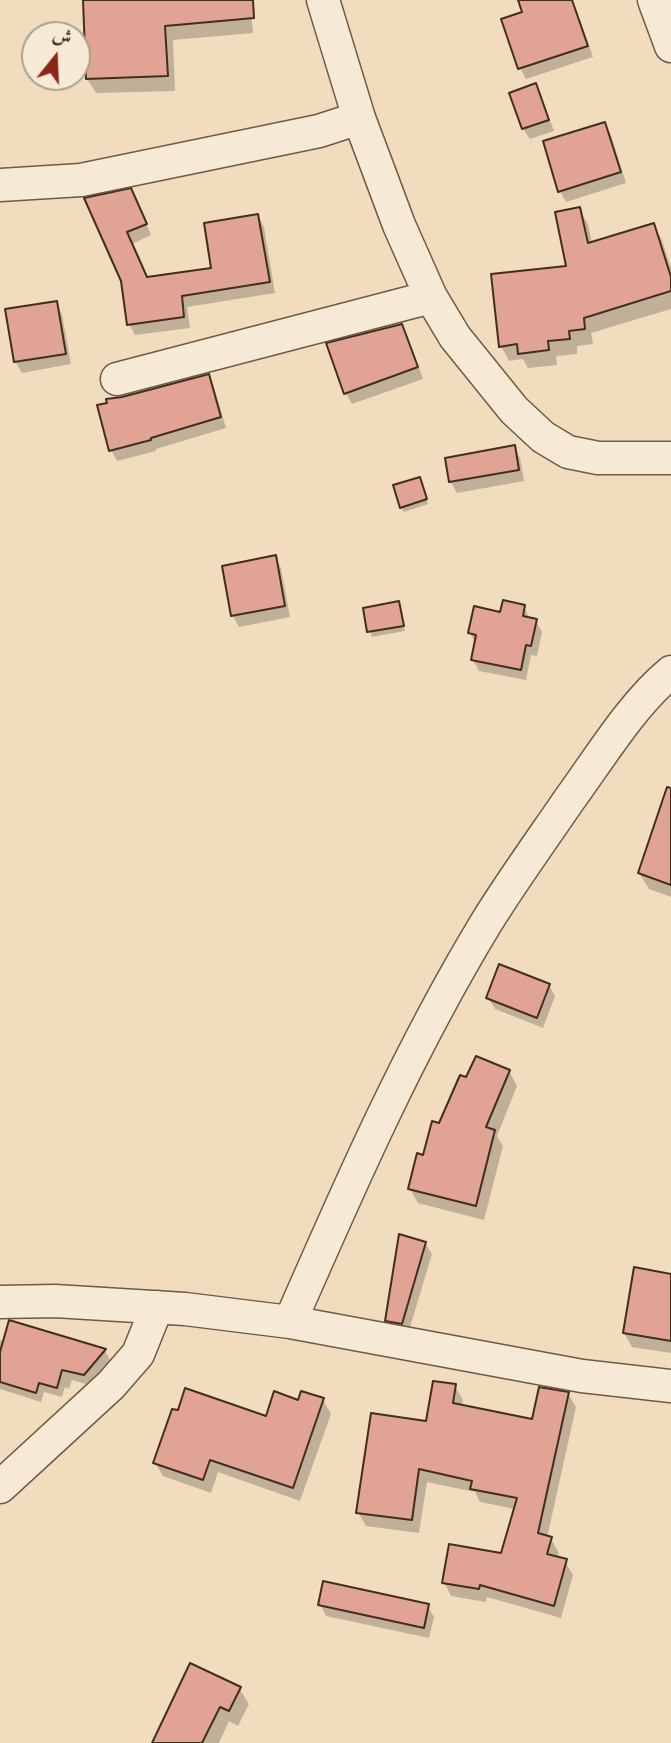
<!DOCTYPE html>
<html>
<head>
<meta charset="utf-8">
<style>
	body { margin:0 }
	#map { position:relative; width:671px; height:1743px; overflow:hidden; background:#f1ddbe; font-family:"Old Standard TT",Amiri,serif }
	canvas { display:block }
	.north { position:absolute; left:21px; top:21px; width:70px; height:70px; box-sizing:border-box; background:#f6e9d5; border:2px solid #ae9e8c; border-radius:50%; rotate:18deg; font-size:19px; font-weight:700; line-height:28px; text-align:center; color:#422e1f }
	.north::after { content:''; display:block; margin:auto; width:24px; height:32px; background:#8f2418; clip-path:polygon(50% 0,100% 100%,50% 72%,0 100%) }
</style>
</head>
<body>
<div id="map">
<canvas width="671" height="1743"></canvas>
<div class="north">ش</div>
</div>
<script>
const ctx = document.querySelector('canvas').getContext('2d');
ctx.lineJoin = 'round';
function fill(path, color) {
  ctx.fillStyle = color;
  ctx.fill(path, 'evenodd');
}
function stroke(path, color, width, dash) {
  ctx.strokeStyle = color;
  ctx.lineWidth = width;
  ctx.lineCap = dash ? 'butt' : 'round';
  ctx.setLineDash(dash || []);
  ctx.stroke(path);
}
const shadow = new Path2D(`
	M84,0H250L253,33L173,40L175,91L96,93L87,79Z
	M563,0H571L576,9L593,57L526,79L520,68L503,20Z
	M535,85L541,96L554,131L530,139L523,129L511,94Z
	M604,124L611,135L626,183L566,202L560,191Z
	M86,199L137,201L151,235L132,244L147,279L213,270L258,216L264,227L275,293L187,307L190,328L135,335L129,324L122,281Z
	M579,209L588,224L592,243L653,225L662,240L671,268V309L591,333L593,344L577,346V354L556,356L557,365L528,368L523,359L509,361L501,346L568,268Z
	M56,303L62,314L71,364L22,373L15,361Z
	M401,326L408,337L423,379L352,404L346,393Z
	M208,376L214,387L226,428L156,449V451L117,461L111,450L122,399Z
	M514,447L520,458L524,481L457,493L451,482L447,459Z
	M419,479L428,504L404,512L401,507Z
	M275,557L281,568L290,617L239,627L233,616L224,567Z
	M398,603L405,631L372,637L365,609Z
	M524,606L530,620L536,621L542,632L537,656L531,655L526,680L479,671L473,660L476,644L470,633L502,614Z
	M671,820V897L649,889L639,873Z
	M549,985L555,996L543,1028L495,1009L488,998Z
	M509,1071L517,1086L497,1136L503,1146L484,1220L418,1203L410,1189L440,1125L467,1080Z
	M425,1243L432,1254L408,1334L393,1332L387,1321Z
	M671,1276V1353L632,1347L624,1333Z
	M11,1323L105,1351L110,1360L89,1385L72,1380L69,1389L65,1387L62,1397L44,1392L41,1402L0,1389V1340L5,1342Z
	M455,1386L463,1400L462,1406L533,1421L568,1394L576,1407L547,1538L551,1539L559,1553L557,1559L565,1561L573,1575L561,1618L487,1597L486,1602L451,1596L444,1582L502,1555L515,1509L480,1502L475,1492L427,1482L419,1533L366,1526L358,1512Z
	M323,1400L331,1414L300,1501L218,1472L211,1493L163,1476L155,1463L179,1413L267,1418L299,1402Z
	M320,1604L427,1605L434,1617L429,1638L326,1616Z
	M239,1688L249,1704L238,1726L229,1721L219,1743H154Z`);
const building = new Path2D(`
	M83,0H253L254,18L165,26L168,76L86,79Z
	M518,0H572L588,46L518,69L501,19L522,12Z
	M536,83L549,120L522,129L509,93Z
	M605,122L621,172L558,192L543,141Z
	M131,188L147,224L127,232L147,277L211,268L204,223L258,214L270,282L182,296L184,317L127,325L121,281L84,198Z
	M580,207L588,243L654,223L671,277V291L584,318L585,329L569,331L570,339L548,341L549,350L518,354L517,344L499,347L491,274L566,266L555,212Z
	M57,301L66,354L14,362L5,309Z
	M402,324L418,367L344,394L326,343Z
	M209,374L221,417L151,438V440L109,451L97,405L107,403L106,399L122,397Z
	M515,445L519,470L449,482L445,458Z
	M420,477L427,499L400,508L393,485Z
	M276,555L285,606L231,616L222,566Z
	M503,600L525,605L523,616L537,619L531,646L526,645L521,670L471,660L476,635L468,633L474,606L500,612Z
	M399,601L404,626L367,632L363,608Z
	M667,787L671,788V885L638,873Z
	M499,964L550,984L537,1018L486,998Z
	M476,1056L510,1070L486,1127L495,1130L476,1206L408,1189L417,1153L423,1155L432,1121L439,1123L460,1075L466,1077Z
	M399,1234L426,1242L402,1324L385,1321Z
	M634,1267L671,1274V1341L623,1333Z
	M9,1320L106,1349L84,1375L62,1370L57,1388L39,1383L36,1393L0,1382V1352Z
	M433,1381L456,1384L453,1403L532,1419L539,1387L569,1392L538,1533L552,1537L547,1554L567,1559L554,1606L480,1585L479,1589L442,1583L449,1544L501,1553L517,1498L470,1489L472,1481L419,1469L412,1520L356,1513L371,1413L426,1421Z
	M185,1388L266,1416L274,1391L298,1400L301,1391L324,1398L293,1488L210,1460L203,1480L153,1463L172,1409L178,1410Z
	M323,1581L429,1604L424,1628L318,1605Z
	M190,1663L241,1687L229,1711L220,1707L202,1743H152Z`);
const minor = new Path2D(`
	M323,0L359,118
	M654,0L671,46
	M0,185L81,180L319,131L359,118L399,225L431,297L455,337L514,410L543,437L568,452L598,458H671
	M117,379L431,297
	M0,1302L55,1301L185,1309L290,1322L582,1376L671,1386
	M290,1322C349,1187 409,1050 486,923C512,881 541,841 569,800C599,759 632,704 671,672
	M0,1487L111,1385L138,1354L157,1307`);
fill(shadow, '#0003');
fill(building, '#e0a394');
stroke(building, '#422e1f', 2);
stroke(minor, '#6e5a47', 35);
stroke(minor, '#f6e9d5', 32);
</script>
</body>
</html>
